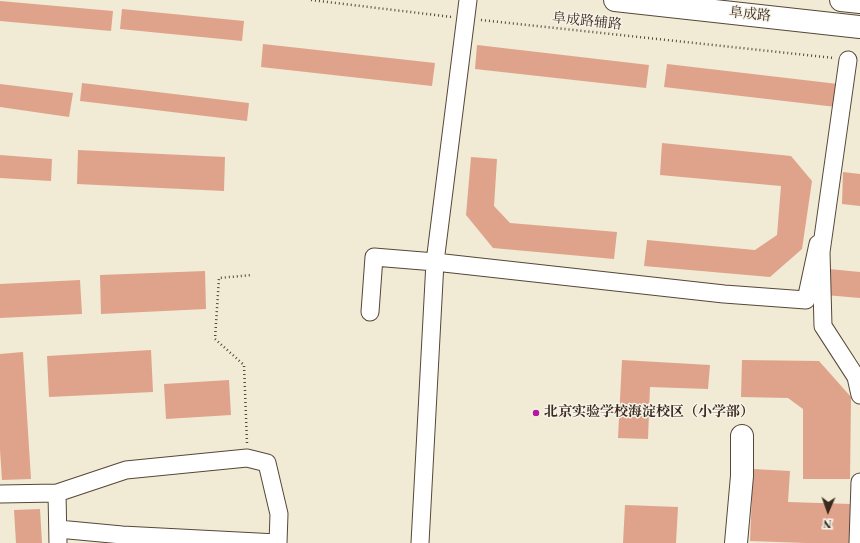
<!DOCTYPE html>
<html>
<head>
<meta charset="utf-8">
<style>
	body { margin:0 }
	#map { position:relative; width:860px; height:543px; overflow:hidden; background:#f1ead4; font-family:"Libre Bodoni",serif }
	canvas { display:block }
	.north { position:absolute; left:808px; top:491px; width:40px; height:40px; -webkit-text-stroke:3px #f7f3e8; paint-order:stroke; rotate:182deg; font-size:11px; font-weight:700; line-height:16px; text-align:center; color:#3b2a1e }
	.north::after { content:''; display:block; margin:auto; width:14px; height:18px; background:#3b2a1e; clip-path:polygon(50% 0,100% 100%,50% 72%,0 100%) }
</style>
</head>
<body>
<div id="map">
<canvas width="860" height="543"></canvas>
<div class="north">N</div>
</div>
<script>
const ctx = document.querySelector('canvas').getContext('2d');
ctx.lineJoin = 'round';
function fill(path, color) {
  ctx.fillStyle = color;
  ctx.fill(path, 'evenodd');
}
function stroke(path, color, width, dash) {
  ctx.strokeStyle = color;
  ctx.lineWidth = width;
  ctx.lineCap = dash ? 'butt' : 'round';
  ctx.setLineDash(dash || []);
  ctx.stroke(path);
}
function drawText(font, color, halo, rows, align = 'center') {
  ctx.font = font + ' "Libre Bodoni","Noto Serif SC",serif';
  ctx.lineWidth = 3;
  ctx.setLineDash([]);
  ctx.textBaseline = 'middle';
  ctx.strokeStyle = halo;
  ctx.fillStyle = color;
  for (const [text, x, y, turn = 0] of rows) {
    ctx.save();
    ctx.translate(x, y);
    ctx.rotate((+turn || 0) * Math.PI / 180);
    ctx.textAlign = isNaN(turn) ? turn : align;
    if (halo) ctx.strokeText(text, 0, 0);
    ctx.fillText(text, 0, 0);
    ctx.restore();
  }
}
const building = new Path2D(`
	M0,1L113,11L111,31L0,21Z
	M122,9L244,21L242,41L120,29Z
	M263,44L435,63L432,86L261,67Z
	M477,45L649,65L646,88L475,69Z
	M667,64L838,84L836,107L664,87Z
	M82,83L249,103L247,121L80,101Z
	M0,84L73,93L69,117L0,107Z
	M662,143L791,156L812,181L802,249L770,277L644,266L647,240L755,250L777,235L781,186L660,175Z
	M78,150L225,157L224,191L77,184Z
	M0,155L52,159L51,181L0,178Z
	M471,157L497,159L494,206L510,223L617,232L614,259L493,248L466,215Z
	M843,172L860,174V206L842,204Z
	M829,269L860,272V298L825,295Z
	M205,271L206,309L101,314L100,275Z
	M80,280L82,314L0,318V284Z
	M151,350L153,392L49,397L47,356Z
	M23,352L31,479L2,480L0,450V354Z
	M622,360L710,365L708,389L650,387L648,439L618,438Z
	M742,360L819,361L851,397L850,479H803V409L788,398L741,397Z
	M229,380L231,415L166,419L164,384Z
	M753,469L790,471L788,502L851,504L849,543H806L750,541Z
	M625,505L678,507L676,543H623Z
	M40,509L42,543H16L14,510Z`);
const path = new Path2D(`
	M311,0L452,17
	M481,20L834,58
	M247,443L244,365L215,339L219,278L252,275`);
const street = new Path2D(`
	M848,60L821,252L823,326L856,377L860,395
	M370,312L374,257L435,262L724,294L806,300L818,244
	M57,493L58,543
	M0,494L57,493L126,470L247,458L267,463L279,514L278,543
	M58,529L122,535L277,543
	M420,543L435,262L468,0
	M858,543L860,482`);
const secondary = new Path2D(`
	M736,543L742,476V436`);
const highway = new Path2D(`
	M615,0L860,27
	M841,0L860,2`);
const markers = [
	[536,413,4,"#b5179e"]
];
const streetNames = [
	["阜成路",750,15,6],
	["阜成路辅路",587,22,6]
];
const poiNames = [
	["北京实验学校海淀校区（小学部）",544,413]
];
fill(building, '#dfa38b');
stroke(street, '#564739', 19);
stroke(secondary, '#564739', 24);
stroke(highway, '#564739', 24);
stroke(path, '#564739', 2.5, [1, 3]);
stroke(street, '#fff', 17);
stroke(secondary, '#fff', 22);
stroke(highway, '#fff', 22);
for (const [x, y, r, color] of markers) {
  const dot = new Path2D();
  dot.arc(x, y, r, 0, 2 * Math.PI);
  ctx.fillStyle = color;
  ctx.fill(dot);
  stroke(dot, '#f7f3e8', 1.5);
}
drawText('14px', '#3b2a1e', '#f7f3e8', streetNames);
drawText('bold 14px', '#3b2a1e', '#f7f3e8', poiNames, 'left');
</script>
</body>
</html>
